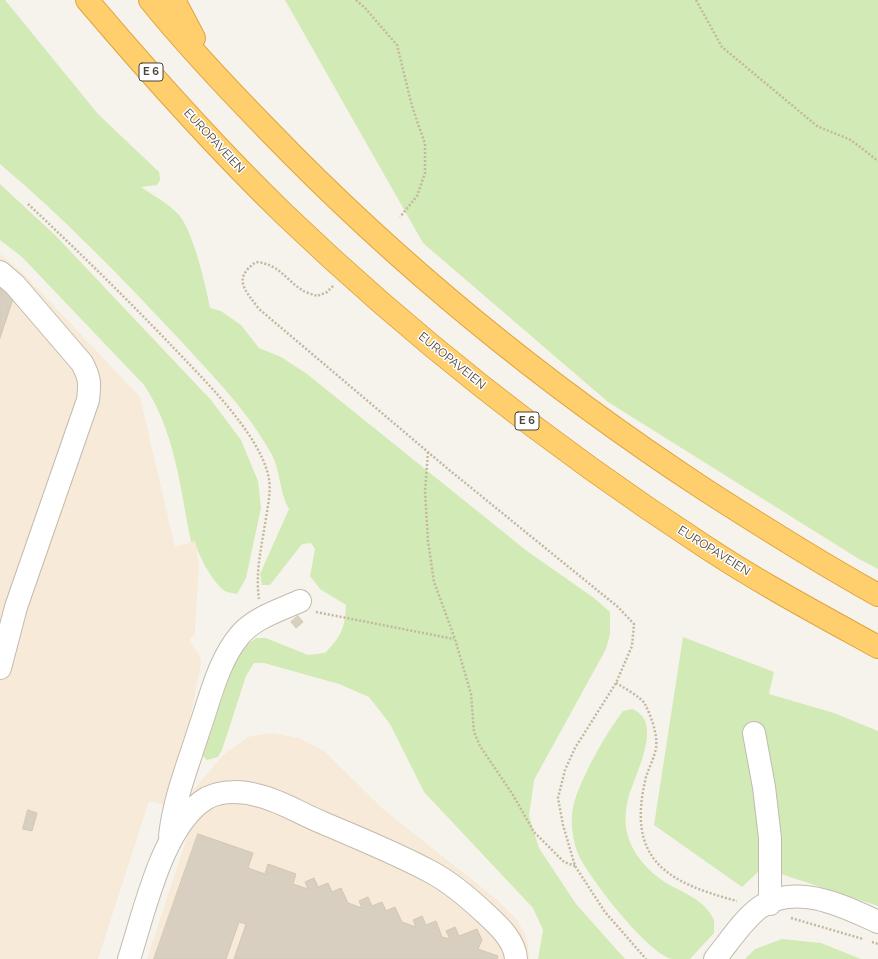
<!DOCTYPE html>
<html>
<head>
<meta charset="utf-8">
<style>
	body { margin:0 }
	canvas { display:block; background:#f6f3ec }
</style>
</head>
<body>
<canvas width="878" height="959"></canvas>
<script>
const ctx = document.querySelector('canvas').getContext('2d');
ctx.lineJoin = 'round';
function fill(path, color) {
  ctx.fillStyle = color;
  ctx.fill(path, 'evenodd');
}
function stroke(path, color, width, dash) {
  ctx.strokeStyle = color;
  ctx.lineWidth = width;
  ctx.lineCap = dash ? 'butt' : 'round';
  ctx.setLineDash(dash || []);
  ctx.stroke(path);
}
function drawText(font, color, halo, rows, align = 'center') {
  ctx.font = font + ' Raleway,sans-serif';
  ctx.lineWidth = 3;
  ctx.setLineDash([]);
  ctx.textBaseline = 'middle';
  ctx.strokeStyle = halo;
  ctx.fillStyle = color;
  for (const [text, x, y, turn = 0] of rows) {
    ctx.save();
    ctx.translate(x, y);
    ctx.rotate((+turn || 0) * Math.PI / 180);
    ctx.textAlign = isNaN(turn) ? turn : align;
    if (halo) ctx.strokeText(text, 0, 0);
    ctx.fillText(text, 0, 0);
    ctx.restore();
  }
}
const commercial = new Path2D(`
	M0,254L23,273L140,397L175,547L195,541L197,551L199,567L195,630V634L189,640L200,657L201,663L185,745L165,805L149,801L98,959H0Z
	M272,733L299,738L324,751L384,810L495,898L517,920L524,932L528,945L529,959H147L188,834L196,821L186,799L223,755L248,737Z`);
const green = new Path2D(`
	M0,0H5L98,114L159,172L160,180L157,185L141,187C154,196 168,203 179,215C193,231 206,286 210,308L221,311L241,325L259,348L281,357L307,374L527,551L594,598L610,612V634L606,649L534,780L529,816L539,848L576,904L625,959H538L543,930L533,908L424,792L390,724L369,697L339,684L264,663H254L246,676L222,750L218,757L207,760L203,756L233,665L247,645L256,638H266L308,655L325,653C341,636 345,629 346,605L320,589L310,576L315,549L311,543L302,544L270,585H262L260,574L289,509C279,492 281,472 272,455C249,412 212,375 179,339C122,278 64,218 0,164Z
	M285,0H878V569L859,559L608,402L423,243Z
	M0,184L56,236L211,400L241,440L258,481L261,508L246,578L237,594C234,593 230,593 227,592C215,587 197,554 195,541L191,542C180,488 175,431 144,385L22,257L0,240Z
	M683,637L774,672L769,694L834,713L878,731V906L778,873L760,870L742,887L654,825Z
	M632,709C666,722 633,777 628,800C626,807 625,819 626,827C629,851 648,872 668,884C684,893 704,900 713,918C715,922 714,928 714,933L690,959C685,959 677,959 672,959C647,953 591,880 579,856C573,843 570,823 573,808C578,782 606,733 623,711Z
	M782,939L821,943L861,959H745L755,949Z`);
const building = new Path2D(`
	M0,288L15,293L0,338Z
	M298,616L303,622L296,628L291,622Z
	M28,810L37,813L32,831L23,829Z
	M198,834L253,853L248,868L265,874L268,864L296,874L293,884L308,889L305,882L314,878L318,887L328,883L332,892L341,888L348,903L362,908L359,901L368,897L372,906L382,902L386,911L395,907L402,922L416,927L413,920L422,916L426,925L436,921L442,937L450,939L446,931L455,927L459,936L477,929L482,940L478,949L498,956L497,959H234L246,924L239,922L226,959H154Z`);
const path = new Path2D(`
	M356,0L365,8L397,45L412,106L425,144V173L417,196L400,217
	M696,0L722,47L817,126L851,140L878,161
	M28,204C77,250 124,296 170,344C201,377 261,434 269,479C271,492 268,505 266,518C262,545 255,571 259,599
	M333,286L327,292L317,296C312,294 306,293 302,290C285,279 279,264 256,262C232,279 245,290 259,309L448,469L618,607L634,624L632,646L616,683L575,748L565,770L558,798L563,825L575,866L605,912L646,959
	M428,452L425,491L428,541L434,582L455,639L471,694L474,732L480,746L513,795L534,832L564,862L575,866
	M316,612L454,639
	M616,683C623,687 642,698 645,704C651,716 658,735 656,748C654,758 649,768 646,777C626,859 665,882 737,901
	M791,918L863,939
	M872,942L878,944`);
const minor = new Path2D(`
	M0,272L15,285L82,363C90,378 90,383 88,400L16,607L0,668
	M754,733L764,787L770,838V904
	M170,836C174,799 188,765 199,730C210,699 218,661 240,635C254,618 280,610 300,601
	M129,959C144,913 163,823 207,798C222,790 243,791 260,796C281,801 301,814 321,822C358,838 396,853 431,872C452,883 470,899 487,915C499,926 515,941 516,959
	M715,959C729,942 742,921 759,908C796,882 843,906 878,922`);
const highway = new Path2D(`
	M87,0C149,73 214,146 283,213C412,337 554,448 704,546C760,583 820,615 878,647
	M150,0C187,46 227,88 268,130C400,267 548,387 707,491C763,527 820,563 878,595
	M174,0L194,38`);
const shields = [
	[151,72,24],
	[527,421,24]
];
const shieldNames = [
	["E 6",151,72],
	["E 6",527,421]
];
const streetNames = [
	["EUROPAVEIEN",214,141,47],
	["EUROPAVEIEN",452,361,39],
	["EUROPAVEIEN",714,551,32]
];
fill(commercial, '#f7ead8');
fill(green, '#d2eab5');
fill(building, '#d8cfc1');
stroke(building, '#d3c7b4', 1);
stroke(minor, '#c2bbae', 24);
stroke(highway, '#e0a43c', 24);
stroke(path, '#c4b79f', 2.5, [2, 2]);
stroke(minor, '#fff', 22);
stroke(highway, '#ffcf6e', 22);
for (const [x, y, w] of shields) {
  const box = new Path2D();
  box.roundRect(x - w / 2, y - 9, w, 18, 3);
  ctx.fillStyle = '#fff';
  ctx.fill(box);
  stroke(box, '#4b4439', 1);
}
drawText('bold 11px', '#4b4439', null, shieldNames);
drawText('12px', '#4b4439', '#fff', streetNames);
</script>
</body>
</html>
